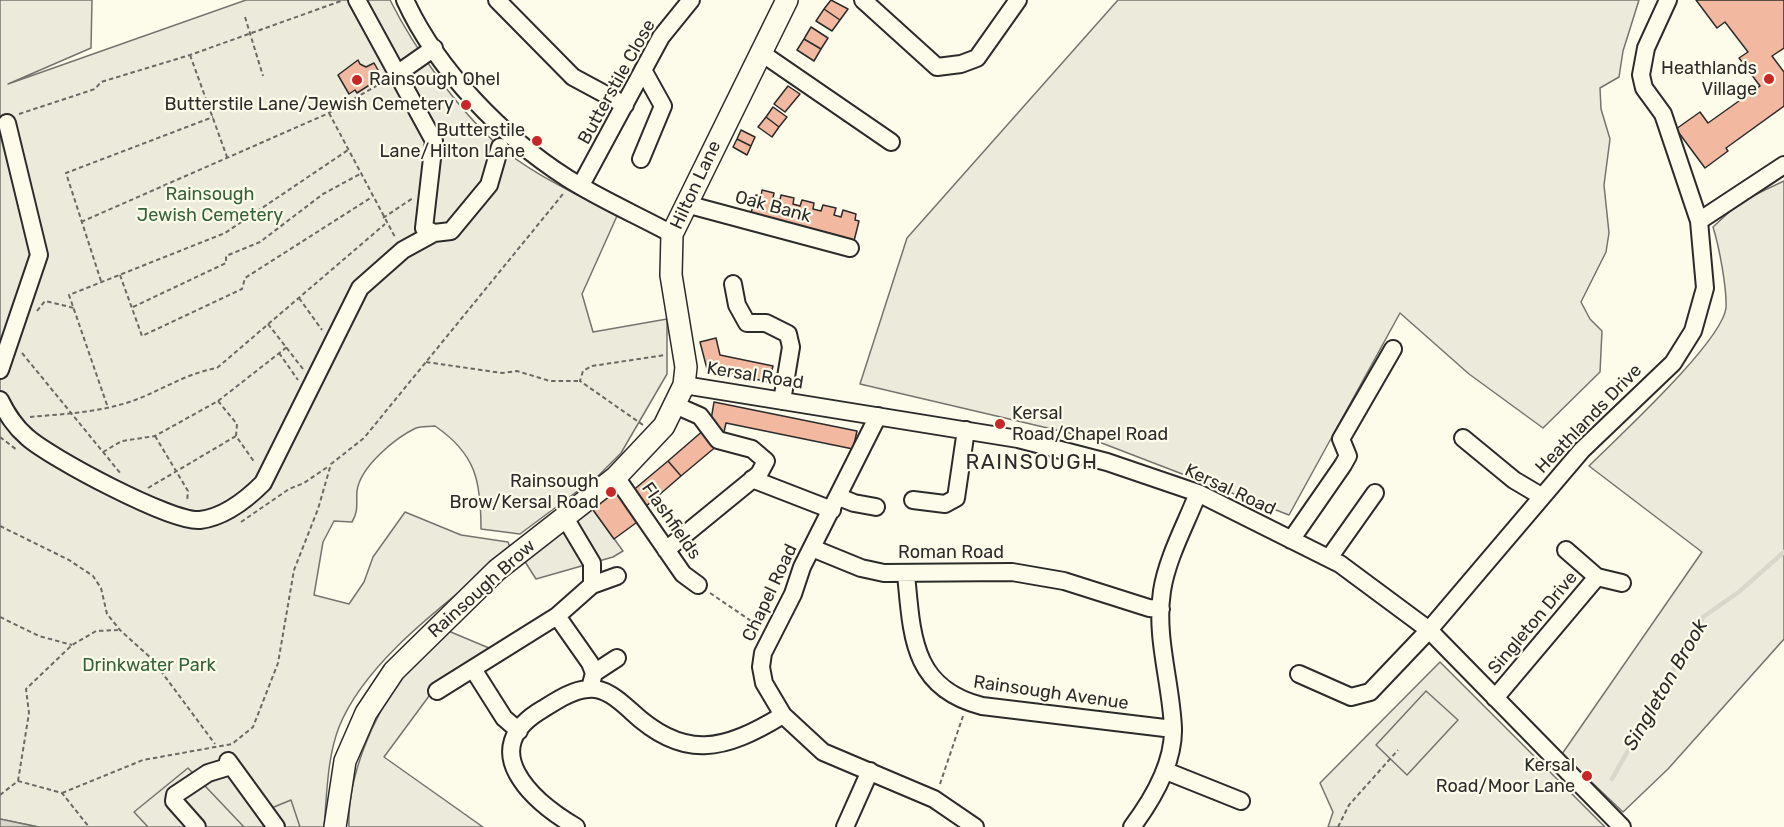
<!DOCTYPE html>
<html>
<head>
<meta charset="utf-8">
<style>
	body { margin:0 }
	canvas { display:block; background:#fdfbea }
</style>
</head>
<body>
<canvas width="1784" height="827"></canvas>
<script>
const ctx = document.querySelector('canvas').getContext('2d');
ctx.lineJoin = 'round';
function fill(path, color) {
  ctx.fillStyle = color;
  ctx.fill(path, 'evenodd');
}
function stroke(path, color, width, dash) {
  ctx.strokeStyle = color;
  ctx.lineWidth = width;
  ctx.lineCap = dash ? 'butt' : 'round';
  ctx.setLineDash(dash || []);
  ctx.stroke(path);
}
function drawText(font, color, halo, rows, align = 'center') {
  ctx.font = font + ' Rubik,sans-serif';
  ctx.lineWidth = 4.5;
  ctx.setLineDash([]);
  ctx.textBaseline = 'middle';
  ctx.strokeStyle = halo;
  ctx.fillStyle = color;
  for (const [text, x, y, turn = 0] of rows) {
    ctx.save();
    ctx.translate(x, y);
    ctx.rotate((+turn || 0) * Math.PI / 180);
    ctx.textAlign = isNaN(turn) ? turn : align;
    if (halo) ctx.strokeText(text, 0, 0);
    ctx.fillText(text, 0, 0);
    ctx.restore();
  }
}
const green = new Path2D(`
	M0,0H92L91,48L8,84L246,0H390C414,48 458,110 499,146C533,175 578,194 617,216L582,294L593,332L667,319V374L621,453L599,475L520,534L481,529C481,481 476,454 435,426C429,427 422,426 416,428C395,438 360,467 357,491C356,504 359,510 352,522L334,521L323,542L314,595L349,604L364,582L373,557L405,512L461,535L508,542L511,550C454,598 367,657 339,727C327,758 327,794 324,827H39L0,819Z
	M1118,0H1639L1623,51L1619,77L1600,88L1601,109L1610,139L1604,185L1609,233L1606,252L1581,302L1590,319L1602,331L1600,372L1543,428L1469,374L1400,313L1289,515L1086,437L860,384L907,238Z
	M1784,181V639L1668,769L1623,812L1562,754L1702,552L1589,466C1617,438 1722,342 1726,308C1727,288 1719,246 1713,227L1740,202Z
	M446,630L489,648L432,692L384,757L483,827H349C347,777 373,717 402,677C414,660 431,645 446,630Z
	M1440,662L1605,827H1328L1333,812L1320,783Z`);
const parking = new Path2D(`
	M591,507L623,551L613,557L536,579L524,560Z
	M1426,691L1458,720L1407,775L1376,745Z
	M188,768L244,827H148L134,812Z
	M291,800L300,827H264L257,814Z`);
const water = new Path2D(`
	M0,819L38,827H39H0Z`);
const stream = new Path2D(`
	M1612,779L1703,617L1740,591L1784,552`);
const building = new Path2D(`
	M831,0L848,9L840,20L824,9Z
	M1696,0H1784V48L1772,56L1784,72V106L1726,148L1728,151L1705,168L1676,129L1700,112L1708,123L1760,86L1739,58L1748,52L1725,22L1717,28Z
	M824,9L840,20L832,31L816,21Z
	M811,27L828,38L821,49L804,39Z
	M804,39L821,49L814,61L797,50Z
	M358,60L360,64L366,67L374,63L378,70L371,84L357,93L355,90L349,94L338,75Z
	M788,86L800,94L785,112L774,104Z
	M773,107L787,117L779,127L766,117Z
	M766,117L779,127L772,137L758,127Z
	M741,130L755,137L751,146L737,139Z
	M737,139L751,146L747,155L733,147Z
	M762,190L774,193L773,198L780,200L781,195L794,198L793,204L800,206L802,200L814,203L813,209L821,211L823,205L836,208L834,215L841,217L843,210L856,214L855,220L859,221L854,241L751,213L756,195L761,196Z
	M716,338L720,355L773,366L769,382L707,369L700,342Z
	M714,402L857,431L853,449L726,423L724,432L712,429L710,426Z
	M705,429L718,445L681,476L668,461Z
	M668,461L681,476L644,508L631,492Z
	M616,488L640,520L614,539L591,507Z`);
const path = new Path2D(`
	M245,17L263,76
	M190,55L227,157
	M329,113L395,237
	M19,114L95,89L101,82L190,55L341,1
	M383,218L413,198
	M81,222L329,113L383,82
	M120,275L142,336L242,289L245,278L372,197
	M101,281L66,173L213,117
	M299,298L322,330
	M133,307L226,263V256L260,242L323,194L360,174
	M37,311L45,301L74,308
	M268,324L303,369
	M22,353L121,474
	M279,353L298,380
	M426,362L502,373L517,371L550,381H580
	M218,401L237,424L236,436L255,463
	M107,405L69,295L225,233L348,150
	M30,417C64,414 103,412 135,400C164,389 185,374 217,368L385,224
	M643,425L580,381L583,371L592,366L665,355
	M155,436L188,491L187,502
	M0,437L17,450
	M103,452L122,441L155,436L218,401L287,347
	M148,488L236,436
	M241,522L289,489L304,483L329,466
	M0,526L69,560L93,576L101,588L107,614L120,630L152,659L215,744
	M710,593L760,627
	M0,617L39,636L72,645
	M18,781L29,713L26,689L72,645L96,631L118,630
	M940,784L963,716
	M62,793L143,760L232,744L253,727L278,663L294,570L318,509L331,464L364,438L563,194
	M0,795L18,781L62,793L89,827
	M1338,827L1349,805L1398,750`);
const minor = new Path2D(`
	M357,0L434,141L424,228L434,233L451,231L489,185L500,147
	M405,0C437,70 503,137 567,178C600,199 637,215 672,234
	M497,0L573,77L625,105
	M863,0L937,67L961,64L977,58L1018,0
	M760,52L891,142
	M397,74L434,48
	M641,159L663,106L643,70
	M581,185L661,37L691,0
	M686,204L850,248
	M1699,221L1784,165
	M733,284L737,305L747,323H766L788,334L791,347L782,401
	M0,370L39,255L7,123
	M684,385L1018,439L1107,462L1198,493L1340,564L1429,630L1622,827
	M0,400C7,414 14,426 27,437C49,457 172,523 200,520C225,517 246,500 263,483L360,288L403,250L434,233
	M878,416L802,567L793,594L763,653L761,667L764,683L783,715L823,752L934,799L975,827
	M1463,438L1514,480L1541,496
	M616,477L683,574L698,585
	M752,479L832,510
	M839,497L854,503L876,507
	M913,500L945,504L956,498L966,430
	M564,516L592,563V585
	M1291,540L1343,465L1348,456L1341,439L1393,349
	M812,548L861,568L884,573L1012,572L1064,581L1149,608L1161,609
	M666,550L759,474L766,461L752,449L718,440L700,416L675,405
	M1329,558L1375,493
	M906,574C912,636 912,688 982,706L1173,729
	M1597,577L1622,583
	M557,616L590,663L594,673L590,688
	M473,669L504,718L519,731
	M594,673L617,658
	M1299,674L1351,697L1370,692L1429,630L1582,450L1673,363L1693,331L1705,288L1699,221L1663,114L1644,88L1641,75L1646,48L1668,0
	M437,691L557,616L592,585L617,576
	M1495,698L1597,577L1566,550
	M228,761L276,827
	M1166,771L1241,801
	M197,827L174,801L175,795L208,773L231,766
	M576,827C532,801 474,749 543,709C556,701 572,690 588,689C605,687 620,701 631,711C684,761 724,751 783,715
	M845,827L870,771
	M1132,827C1153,799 1174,764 1173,728C1171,682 1155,637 1162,591C1167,558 1186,524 1198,493`);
const major = new Path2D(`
	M335,827L345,761L366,713L394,671L497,570L616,477L664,426L684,385L686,367L671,275L672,234L787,0`);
const markers = [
	[1769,79,6,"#c62828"],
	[357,80,6,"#c62828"],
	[466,105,6,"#c62828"],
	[537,141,6,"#c62828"],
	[1000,424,6,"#c62828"],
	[611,492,6,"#c62828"],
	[1587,776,6,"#c62828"]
];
const poiNames = [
	["Heathlands",1757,69],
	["Village",1757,90],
	["Rainsough Ohel",369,80,"left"],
	["Butterstile Lane/Jewish Cemetery",454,105],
	["Butterstile",525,131],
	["Lane/Hilton Lane",525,152],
	["Kersal",1012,414,"left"],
	["Road/Chapel Road",1012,435,"left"],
	["Rainsough",599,482],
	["Brow/Kersal Road",599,503],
	["Kersal",1575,766],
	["Road/Moor Lane",1575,787]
];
const streetNames = [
	["Butterstile Close",617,82,-61],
	["Hilton Lane",696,185,-65],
	["Oak Bank",773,207,15],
	["Kersal Road",755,376,9],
	["Heathlands Drive",1589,419,-46],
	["Kersal Road",1230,490,25],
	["Flashfields",671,521,55],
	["Roman Road",951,553],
	["Rainsough Brow",482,589,-42],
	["Chapel Road",770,593,-65],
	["Singleton Drive",1533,623,-50],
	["Rainsough Avenue",1051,693,8]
];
const parkNames = [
	["Rainsough",210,195],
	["Jewish Cemetery",210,216],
	["Drinkwater Park",149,666]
];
const waterNames = [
	["Singleton Brook",1666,685,-60]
];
const quarterNames = [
	["RAINSOUGH",1032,463]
];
fill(green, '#ecebdb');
stroke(green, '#74746e', 1.5);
fill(parking, '#eceadb');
stroke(parking, '#74746e', 1.5);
fill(water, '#d8d7c9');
stroke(water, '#74746e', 1.5);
stroke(stream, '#d8d7c9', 4.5);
fill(building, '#f2b8a0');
stroke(building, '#2b2b2b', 1.5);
stroke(minor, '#2b2b2b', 20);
stroke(major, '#2b2b2b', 24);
stroke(path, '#6a6964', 2, [4.5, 3]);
stroke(minor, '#fdfbea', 16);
stroke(major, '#fdfbea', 21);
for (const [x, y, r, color] of markers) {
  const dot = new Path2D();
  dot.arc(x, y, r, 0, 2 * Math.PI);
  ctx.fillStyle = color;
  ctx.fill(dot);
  stroke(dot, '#fdfbea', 2);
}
drawText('18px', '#2b2b2b', '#fdfbea', poiNames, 'right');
drawText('18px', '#2b2b2b', '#fdfbea', streetNames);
drawText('18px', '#34623c', '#fdfbea', parkNames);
drawText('italic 20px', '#2b2b2b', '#fdfbea', waterNames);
ctx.letterSpacing = '1.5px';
drawText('21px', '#2b2b2b', '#fdfbea', quarterNames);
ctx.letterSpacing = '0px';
</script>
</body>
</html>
